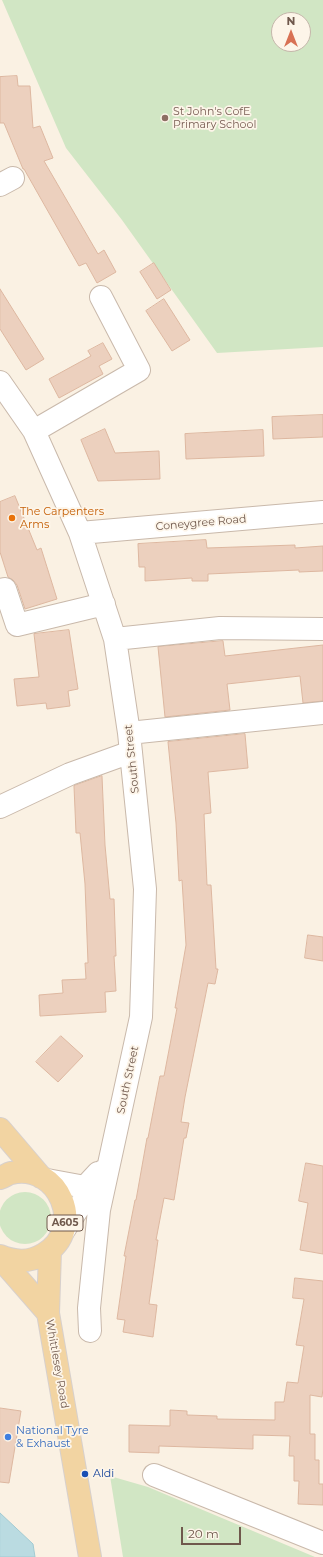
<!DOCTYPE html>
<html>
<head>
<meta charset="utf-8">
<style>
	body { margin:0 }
	#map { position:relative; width:323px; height:1557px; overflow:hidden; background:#faf1e3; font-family:Montserrat,sans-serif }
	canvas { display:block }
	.north { position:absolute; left:271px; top:12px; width:40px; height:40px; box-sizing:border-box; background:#fdf5e9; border:1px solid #c4b6aa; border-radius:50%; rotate:0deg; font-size:11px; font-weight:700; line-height:16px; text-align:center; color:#6f584c }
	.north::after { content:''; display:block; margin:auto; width:14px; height:18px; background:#d87154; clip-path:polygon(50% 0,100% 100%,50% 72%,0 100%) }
	.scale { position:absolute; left:181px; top:1527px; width:60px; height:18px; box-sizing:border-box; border:2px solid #6f584c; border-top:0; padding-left:5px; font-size:12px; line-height:14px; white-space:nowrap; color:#6f584c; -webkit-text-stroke:3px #fdf5e9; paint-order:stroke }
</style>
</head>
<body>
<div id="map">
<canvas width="323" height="1557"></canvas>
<div class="north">N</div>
<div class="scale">20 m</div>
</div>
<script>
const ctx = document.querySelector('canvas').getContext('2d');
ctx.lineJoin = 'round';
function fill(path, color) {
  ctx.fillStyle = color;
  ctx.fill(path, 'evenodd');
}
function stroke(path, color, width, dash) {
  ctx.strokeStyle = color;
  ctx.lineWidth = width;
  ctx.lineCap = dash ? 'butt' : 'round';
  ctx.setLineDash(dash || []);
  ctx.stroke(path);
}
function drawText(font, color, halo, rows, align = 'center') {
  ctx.font = font + ' Montserrat,sans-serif';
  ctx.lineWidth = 3.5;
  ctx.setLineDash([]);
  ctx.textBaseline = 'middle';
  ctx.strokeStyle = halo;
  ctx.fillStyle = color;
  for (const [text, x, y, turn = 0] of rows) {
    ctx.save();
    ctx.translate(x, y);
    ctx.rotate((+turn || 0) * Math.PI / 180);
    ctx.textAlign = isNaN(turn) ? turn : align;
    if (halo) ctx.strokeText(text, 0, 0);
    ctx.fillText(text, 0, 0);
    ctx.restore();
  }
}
const green = new Path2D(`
	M2,0H323V347L217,353L122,220L66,148ZM279,20H303V44H279Z
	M-1 1218a26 26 0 1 1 52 0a26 26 0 1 1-52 0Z
	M110,1476L148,1487L315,1557H123Z`);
const water = new Path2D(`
	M0,1513L33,1544L35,1557H0Z`);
const building = new Path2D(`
	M17,76L18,86H30L33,128L40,126L53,158L44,161L98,254L104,250L116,272L97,283L86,263L79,266L24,169H23L4,123H0V77Z
	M154,263L171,290L157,299L140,272Z
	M0,289L44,359L26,370L0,329Z
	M164,299L190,340L172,351L146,311Z
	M103,343L112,359L99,366L103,374L59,398L49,379L91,356L88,351Z
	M323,415V437L273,439L272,417Z
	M105,429L115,453L159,451L160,479L98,481L81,440Z
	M263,430L264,456L186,459L185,434Z
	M15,496L37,550L41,548L57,599L25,609L17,585L13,580L8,577L0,552V502Z
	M206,540L207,548L295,545V548L323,546V571L299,572V570L208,574V581H192V578L145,581V567H139L138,544Z
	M69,630L78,689L68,691L70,706L47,709L46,703L17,706L14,679L39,677L34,634Z
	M223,641L225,656L323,645V701L303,703L300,676L227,684L230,710L165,717L158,647Z
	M245,734L248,768L208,772L211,813L204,814L207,885H211L216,969H218L215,984L208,983L185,1097L181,1122L189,1123L186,1138H184L174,1200L164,1198L156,1240H158L149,1304L157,1305L153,1337L123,1332L125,1320L117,1319L126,1256H124L135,1200H136L147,1138H148L160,1076H164L177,1008H175L186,945L182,880L179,881L176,823L168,742Z
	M102,776L105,845L110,899H114L116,956H114L116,991L105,992L106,1012L40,1016L39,995L63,993L62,980L86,979L85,963H88L85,884L80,833H76L74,786Z
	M308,935L323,937V961L305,958Z
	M61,1036L83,1056L58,1082L36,1062Z
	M306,1163L323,1166V1254L300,1250L308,1203L299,1201Z
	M295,1278L323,1281V1388L322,1397L310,1395V1434H315V1460H319V1484H323V1505L298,1504L299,1481H294V1456H289L290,1436L253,1435V1449L159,1446V1453L129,1452V1425L170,1426V1410L187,1411V1415L217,1416V1419L275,1420V1402H284L287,1382L298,1383L304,1346L296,1345L304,1299L293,1298Z
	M0,1408L21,1411L9,1483L0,1482Z`);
const minor = new Path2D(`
	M0,185L13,178
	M0,382L34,431L80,533L115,639L129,733L145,889L141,1017L99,1210L89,1308L90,1331
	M34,431L139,370L101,297
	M80,533L323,512
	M0,590L5,589L17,625L104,604
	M115,639L220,628L323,629
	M129,733L323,713
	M0,807L70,774L131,752
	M47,1180L85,1187L98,1173
	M64,1230L103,1171
	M154,1475L323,1543`);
const major = new Path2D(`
	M0,1129L41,1177
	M0,1178C4,1177 7,1174 11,1173C59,1162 87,1229 44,1254C29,1263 15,1262 0,1256
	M50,1251L48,1313L90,1557
	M0,1258L48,1313`);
const markers = [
	[165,118,4,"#8d6e63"],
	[12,518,4,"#e8710a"],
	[8,1437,4,"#3f7fe0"],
	[85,1474,4,"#1a4fb4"]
];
const shields = [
	[65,1223,36]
];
const shieldNames = [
	["A605",65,1223]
];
const educationNames = [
	["St John's CofE",173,112],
	["Primary School",173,125]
];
const foodNames = [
	["The Carpenters",20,512],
	["Arms",20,525]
];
const streetNames = [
	["Coneygree Road",201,523,-5],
	["South Street",132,759,-96],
	["South Street",128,1080,-78],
	["Whittlesey Road",57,1364,80]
];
const shopNames = [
	["National Tyre",16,1431],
	["& Exhaust",16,1444]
];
const transitNames = [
	["Aldi",93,1474]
];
fill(green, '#d1e6c4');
fill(water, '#badbe1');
stroke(water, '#a1cad2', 1);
fill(building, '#ecd0be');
stroke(building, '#ddb7a0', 1);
stroke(minor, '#c9b9ab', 24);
stroke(major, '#d7d0cd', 24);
stroke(minor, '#fff', 22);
stroke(major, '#f2d4a2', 22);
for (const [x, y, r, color] of markers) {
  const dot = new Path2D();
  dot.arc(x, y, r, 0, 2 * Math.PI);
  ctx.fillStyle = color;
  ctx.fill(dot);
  stroke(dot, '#fdf5e9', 1.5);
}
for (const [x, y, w] of shields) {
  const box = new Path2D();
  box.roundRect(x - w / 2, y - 8, w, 16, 3);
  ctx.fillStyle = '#fdf5e9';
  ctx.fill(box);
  stroke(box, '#6f584c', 1);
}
drawText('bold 10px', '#6f584c', null, shieldNames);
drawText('11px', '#785e54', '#fdf5e9', educationNames, 'left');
drawText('11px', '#c56008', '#fdf5e9', foodNames, 'left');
drawText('11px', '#6f584c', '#fdf5e9', streetNames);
drawText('11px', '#366cbe', '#fdf5e9', shopNames, 'left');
drawText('11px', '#164399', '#fdf5e9', transitNames, 'left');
</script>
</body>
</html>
